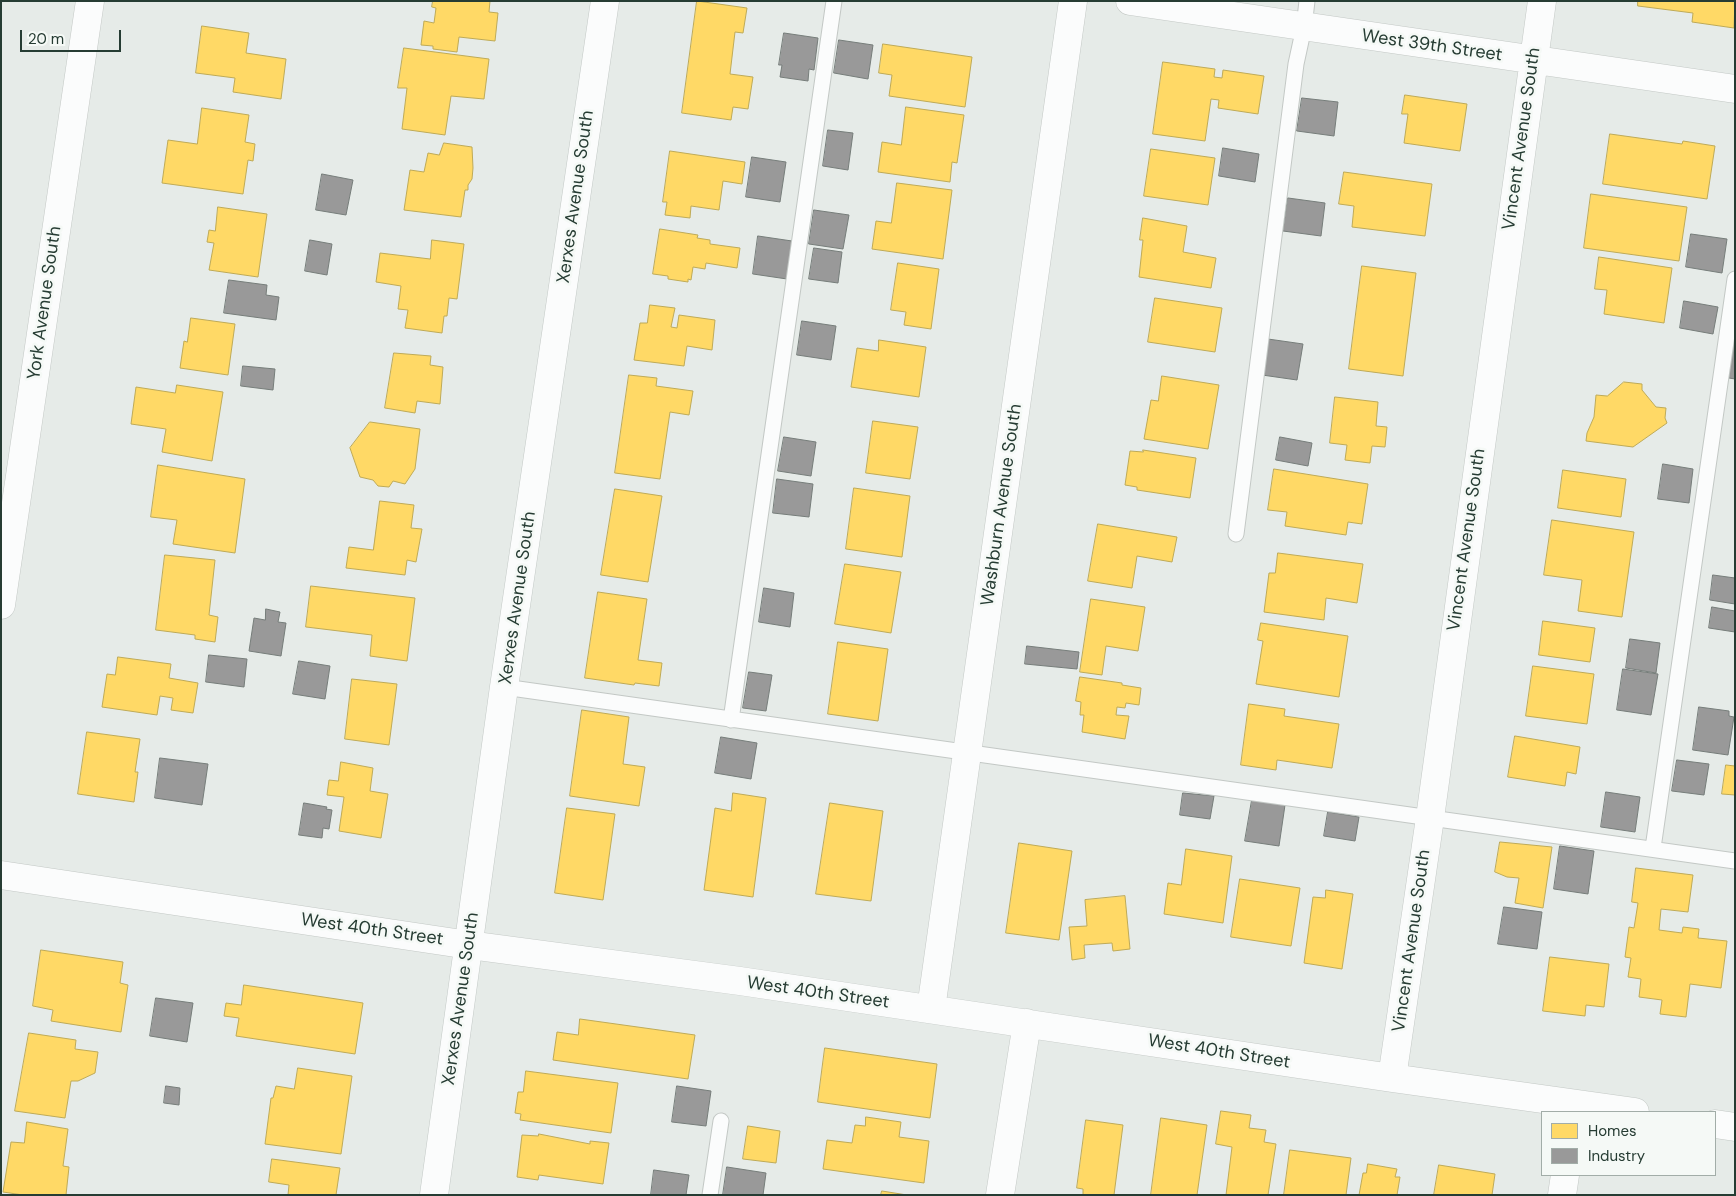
<!DOCTYPE html>
<html>
<head>
<meta charset="utf-8">
<style>
	body { margin:0 }
	#map { position:relative; width:1736px; height:1196px; overflow:hidden; background:#e6ebe8; font-family:"DM Sans",sans-serif }
	canvas { display:block }
	.frame { position:absolute; inset:0; border:2px solid #263c33; pointer-events:none }
	.legend { position:absolute; left:1541px; top:1111px; width:175px; height:65px; box-sizing:border-box; background:#f5f9f6; border:1px solid #a2ada8; margin:0; padding:6px 9px; list-style:none; font-size:15px; color:#263c33 }
	.legend li { display:flex; align-items:center; gap:10px; height:25px }
	.legend b { width:25px; border:1px solid #a2ada8 }
	.scale { position:absolute; left:20px; top:30px; width:101px; height:22px; box-sizing:border-box; border:2px solid #263c33; border-top:0; padding-left:6px; font-size:15px; line-height:18px; white-space:nowrap; color:#263c33; -webkit-text-stroke:4px #f5f9f6; paint-order:stroke }
</style>
</head>
<body>
<div id="map">
<canvas width="1736" height="1196"></canvas>
<div class="frame"></div>
<ul class="legend">
<li><b style="height:14px;background:#ffd966"></b>Homes</li>
<li><b style="height:14px;background:#999"></b>Industry</li>
</ul>
<div class="scale">20 m</div>
</div>
<script>
const ctx = document.querySelector('canvas').getContext('2d');
ctx.lineJoin = 'round';
function fill(path, color) {
  ctx.fillStyle = color;
  ctx.fill(path, 'evenodd');
}
function stroke(path, color, width, dash) {
  ctx.strokeStyle = color;
  ctx.lineWidth = width;
  ctx.lineCap = dash ? 'butt' : 'round';
  ctx.setLineDash(dash || []);
  ctx.stroke(path);
}
function drawText(font, color, halo, rows, align = 'center') {
  ctx.font = font + ' "DM Sans",sans-serif';
  ctx.lineWidth = 5;
  ctx.setLineDash([]);
  ctx.textBaseline = 'middle';
  ctx.strokeStyle = halo;
  ctx.fillStyle = color;
  for (const [text, x, y, turn = 0] of rows) {
    ctx.save();
    ctx.translate(x, y);
    ctx.rotate((+turn || 0) * Math.PI / 180);
    ctx.textAlign = isNaN(turn) ? turn : align;
    if (halo) ctx.strokeText(text, 0, 0);
    ctx.fillText(text, 0, 0);
    ctx.restore();
  }
}
const homes = new Path2D(`
	M433,1H490L489,12L498,13L495,41L459,37L457,52L433,49V46L421,45L424,21L434,23L436,8L432,7Z
	M697,1L747,8L743,33L735,32L730,74L753,77L748,109L733,107L731,120L682,113Z
	M1638,1H1735L1734,28L1692,22L1693,13L1638,6Z
	M202,26L249,33L246,53L286,59L281,99L233,92L235,78L196,73Z
	M883,44L972,57L965,107L889,96L892,75L879,73Z
	M404,48L489,59L484,99L451,96L445,135L402,129L407,88H398Z
	M1163,62L1215,69L1214,77L1222,78L1223,70L1264,76L1258,114L1218,108L1219,100L1211,99L1205,141L1153,134Z
	M1405,95L1467,104L1460,151L1404,143L1408,114H1402Z
	M906,107L964,115L957,163L952,162L950,182L878,172L882,142L901,145Z
	M202,108L249,115L245,142L255,144L253,161L248,160L243,194L162,183L168,140L197,144Z
	M1610,134L1682,144L1683,141L1715,146L1707,199L1603,184Z
	M444,143L472,147L473,168L472,179L468,185V190H465L461,217L404,210L410,170L424,172L428,153L439,155Z
	M1151,149L1215,158L1208,205L1144,196Z
	M670,151L745,162L742,184L723,181L719,210L691,206L690,218L665,215L667,202H663Z
	M1344,172L1432,184L1425,236L1352,227L1354,206L1339,204Z
	M897,183L952,190L943,259L872,249L876,221L891,223Z
	M1591,194L1687,207L1679,261L1584,248Z
	M218,207L267,214L258,277L209,270L214,243L207,242L209,230L215,231Z
	M1143,218L1187,226L1183,252L1216,258L1211,288L1139,277L1143,240H1140Z
	M660,229L698,235L697,238L710,240V244L740,248L737,268L706,263L705,269L693,267L691,280L688,279V282L668,279V276L653,274Z
	M432,240L464,244L457,299L449,298L447,316H444L442,333L405,328L408,310L398,309L401,286L376,282L380,253L430,259Z
	M1599,257L1672,268L1664,323L1604,314L1607,290L1595,289Z
	M898,263L939,269L931,329L904,325L906,312L891,310Z
	M1362,266L1416,273L1403,376L1349,369Z
	M1155,298L1222,308L1215,352L1148,342Z
	M650,305L675,308L671,327L677,328L679,315L715,320L712,350L687,346L684,366L634,360L640,323H647Z
	M191,318L235,324L228,375L180,368L184,341L187,342Z
	M879,340L926,347L919,397L851,387L857,348L878,351Z
	M394,353L431,356L430,365L443,367L440,404L417,401L415,413L385,408Z
	M629,375L657,378L656,386L693,391L689,415L670,412L660,479L615,473Z
	M1162,376L1219,385L1208,449L1144,439L1151,400L1158,401Z
	M1624,382L1642,384V390L1656,407L1666,408L1665,418L1667,423L1633,447L1586,441L1587,433L1594,417L1596,395L1607,396Z
	M177,385L223,392L212,461L162,452L166,429L131,424L136,387L175,393Z
	M1335,397L1378,402L1376,426L1387,427L1385,447L1372,446L1370,463L1345,460L1347,445L1330,443Z
	M873,421L918,427L910,479L866,473Z
	M370,422L420,429L415,469L405,484L393,481L389,487L378,486L373,480L360,477L350,448Z
	M1143,450L1196,458L1190,498L1137,490V487L1125,485L1130,451L1143,452Z
	M158,465L245,479L235,553L173,544L177,520L151,517Z
	M1274,469L1368,484L1362,524L1348,522L1346,535L1285,526L1287,512L1268,510Z
	M1563,470L1626,479L1621,517L1558,508Z
	M854,488L910,496L902,557L846,549Z
	M615,489L662,496L648,582L601,575Z
	M380,501L414,505L411,528L422,529L416,562L407,560L405,575L346,568L349,547L373,550Z
	M1552,520L1634,532L1622,617L1578,611L1582,580L1544,575Z
	M1098,524L1177,537L1172,562L1137,556L1132,588L1088,581Z
	M1278,553L1363,564L1357,603L1326,598L1324,620L1264,612L1269,573H1275Z
	M165,555L215,560L209,615L218,617L215,642L195,639V635L156,630Z
	M845,564L901,572L891,633L835,624Z
	M311,586L415,598L407,661L370,656L372,635L306,627Z
	M598,592L647,599L638,660L662,663L659,686L635,683L634,685L585,678Z
	M1091,599L1145,607L1138,651L1106,646L1102,675L1080,672Z
	M1543,621L1595,628L1590,662L1539,655Z
	M1261,623L1348,636L1339,697L1256,684L1263,641L1258,640Z
	M838,642L888,649L878,721L828,714Z
	M118,657L171,664L169,678L198,683L193,713L171,710L173,698L160,696L157,715L102,707L107,674L115,675Z
	M1533,666L1594,674L1587,724L1526,716Z
	M1080,677L1122,683V685L1141,688L1139,705L1126,703L1125,708L1117,707L1116,715L1129,716L1125,739L1082,732L1084,715H1080L1081,702L1076,701Z
	M352,679L397,684L389,745L345,739Z
	M1249,704L1285,709L1284,716L1339,724L1332,768L1277,760L1276,770L1241,765Z
	M582,710L629,717L623,764L645,767L639,806L570,796Z
	M87,732L140,739L135,772H138L134,802L78,794Z
	M1515,736L1580,747L1576,774L1567,772L1565,786L1508,777Z
	M341,762L373,768L370,791L388,794L381,838L339,831L344,797L327,795L329,780L338,781Z
	M1726,765L1735,766V795L1722,794Z
	M733,793L766,798L753,897L704,890L715,808L731,811Z
	M830,803L883,811L871,901L816,894Z
	M567,808L615,814L603,900L555,893Z
	M1500,842L1552,847L1543,908L1515,903L1519,878L1507,877L1495,872Z
	M1019,843L1072,851L1059,940L1006,933Z
	M1186,849L1232,856L1223,923L1164,914L1168,883L1181,885Z
	M1636,868L1693,875L1688,912L1661,909L1659,930L1682,933L1683,927L1699,929L1698,938L1727,941L1721,988L1690,984L1686,1017L1660,1014L1662,1000L1639,997L1641,979L1628,977L1631,958L1625,957L1629,927L1634,928L1638,903L1632,902Z
	M1240,879L1300,888L1291,946L1231,937Z
	M1326,890L1353,894L1342,969L1304,963L1313,897L1325,898Z
	M1125,896L1130,949L1113,951L1112,943L1084,945L1085,958L1072,960L1069,927L1087,926L1085,900Z
	M41,950L123,962L120,983L128,985L121,1032L51,1021L53,1010L33,1006Z
	M1550,957L1609,964L1604,1007L1586,1005L1585,1016L1543,1011Z
	M244,985L363,1003L355,1054L236,1036L239,1018L224,1016L226,1003L241,1005Z
	M580,1019L695,1035L688,1079L553,1060L557,1032L578,1035Z
	M29,1033L76,1040L75,1049L98,1052L95,1073L78,1081H71L65,1118L15,1111Z
	M825,1048L937,1064L930,1118L818,1102Z
	M298,1068L352,1076L341,1154L265,1144L271,1098H273L276,1086L294,1089Z
	M526,1071L618,1083L611,1133L520,1120L521,1114L515,1113L518,1092H523Z
	M1221,1111L1251,1115L1249,1128L1266,1130L1264,1142L1276,1144L1268,1195H1226L1232,1147L1216,1144Z
	M866,1117L901,1122L899,1137L929,1141L924,1183L823,1169L827,1140L852,1143L855,1125L865,1126Z
	M1161,1118L1207,1125L1197,1195H1151Z
	M1086,1120L1123,1125L1114,1195H1083V1189L1077,1188Z
	M27,1122L68,1129L63,1166L69,1167L66,1195H23L3,1192L11,1142L24,1143Z
	M748,1126L780,1131L776,1163L743,1159Z
	M539,1134L590,1144V1141L609,1143L603,1184L539,1175L538,1180L517,1177L522,1135L538,1136Z
	M1290,1150L1351,1158L1346,1195H1284Z
	M272,1159L340,1168L336,1195H288L289,1185L269,1182Z
	M1368,1164L1397,1169L1395,1177H1400L1397,1195H1359L1363,1173H1366Z
	M1439,1165L1495,1174L1492,1195H1434Z
	M882,1191L907,1195H881Z`);
const industry = new Path2D(`
	M784,33L818,38L814,70L809,69L808,81L780,77L782,65H779Z
	M839,40L873,45L868,79L834,73Z
	M1302,98L1338,102L1334,136L1297,131Z
	M828,130L853,133L848,170L823,166Z
	M1223,148L1259,154L1255,182L1219,176Z
	M752,157L786,162L780,202L746,197Z
	M322,174L353,180L346,215L316,210Z
	M1288,198L1325,203L1321,236L1283,231Z
	M814,210L849,215L843,249L809,244Z
	M1691,234L1727,239L1722,273L1686,267Z
	M758,236L792,241L787,279L753,274Z
	M310,240L332,244L327,275L305,271Z
	M814,248L842,252L838,283L809,279Z
	M229,280L267,285L266,295L279,297L276,320L224,313Z
	M1684,301L1718,307L1713,334L1680,328Z
	M802,321L836,326L831,360L797,355Z
	M1268,339L1303,344L1297,380L1262,375Z
	M1733,344L1735,345V379L1729,378Z
	M243,366L275,369L273,390L241,386Z
	M784,437L816,442L811,476L778,471Z
	M1280,437L1312,443L1308,466L1276,460Z
	M1663,464L1693,469L1689,503L1658,499Z
	M777,479L813,484L809,517L773,513Z
	M1713,575L1735,578V604L1710,600Z
	M764,588L794,593L790,627L759,622Z
	M1712,607L1735,611V632L1709,628Z
	M266,609L280,612L278,622L286,623L281,656L249,651L254,618L265,620Z
	M1630,639L1660,643L1656,673L1626,668Z
	M1027,646L1079,652L1077,669L1025,664Z
	M209,655L247,659L244,687L206,682Z
	M299,661L330,666L325,699L293,694Z
	M1623,669L1658,674L1651,715L1617,710Z
	M749,672L772,675L766,711L743,708Z
	M1699,707L1729,711V716L1734,717L1728,755L1693,750Z
	M721,737L757,743L751,779L715,773Z
	M160,758L208,764L202,805L155,798Z
	M1677,760L1709,764L1704,795L1672,791Z
	M1606,792L1640,797L1635,832L1601,827Z
	M1183,793L1214,796L1210,819L1180,815Z
	M1252,800L1285,805L1279,846L1245,841Z
	M304,803L327,807L326,809L332,810L329,829L323,828L322,838L299,835Z
	M1328,812L1359,817L1355,841L1324,836Z
	M1560,846L1594,851L1588,894L1554,889Z
	M1504,907L1542,912L1537,949L1498,944Z
	M156,998L193,1003L187,1042L150,1036Z
	M166,1086L180,1088L179,1105L164,1103Z
	M677,1086L711,1091L706,1126L672,1122Z
	M727,1167L766,1173L763,1195H723Z
	M654,1170L689,1175L686,1195H651Z`);
const lane = new Path2D(`
	M1236,534L1296,64L1304,27L1307,1
	M504,687L1735,861
	M731,720L834,1
	M1653,848L1735,279
	M710,1195L721,1121`);
const street = new Path2D(`
	M1130,1L1735,89
	M1,605L90,1
	M1,875L469,945L740,981L1392,1078L1635,1112
	M931,1009L1073,1
	M1392,1078L1430,818L1542,1
	M1715,1124L1735,1127
	M1000,1195L1027,1023
	M1562,1195L1565,1175`);
const secondary = new Path2D(`
	M434,1195L504,687L605,1`);
const streetNames = [
	["West 39th Street",1432,46,8],
	["Vincent Avenue South",1522,139,-82],
	["Xerxes Avenue South",576,197,-82],
	["York Avenue South",45,303,-82],
	["Washburn Avenue South",1002,505,-82],
	["Vincent Avenue South",1467,540,-82],
	["Xerxes Avenue South",518,598,-82],
	["West 40th Street",372,930,8],
	["Vincent Avenue South",1412,941,-82],
	["West 40th Street",818,993,8],
	["Xerxes Avenue South",461,999,-82],
	["West 40th Street",1219,1052,9]
];
fill(homes, '#ffd966');
stroke(homes, '#beaa57', 1);
fill(industry, '#999');
stroke(industry, '#767d7a', 1);
stroke(lane, '#c3c8c5', 17);
stroke(street, '#c3c8c5', 29);
stroke(secondary, '#c2c8c5', 29);
stroke(lane, '#fbfcfc', 15);
stroke(street, '#fbfcfc', 28);
stroke(secondary, '#fbfcfc', 28);
drawText('18px', '#263c33', '#f5f9f6', streetNames);
</script>
</body>
</html>
